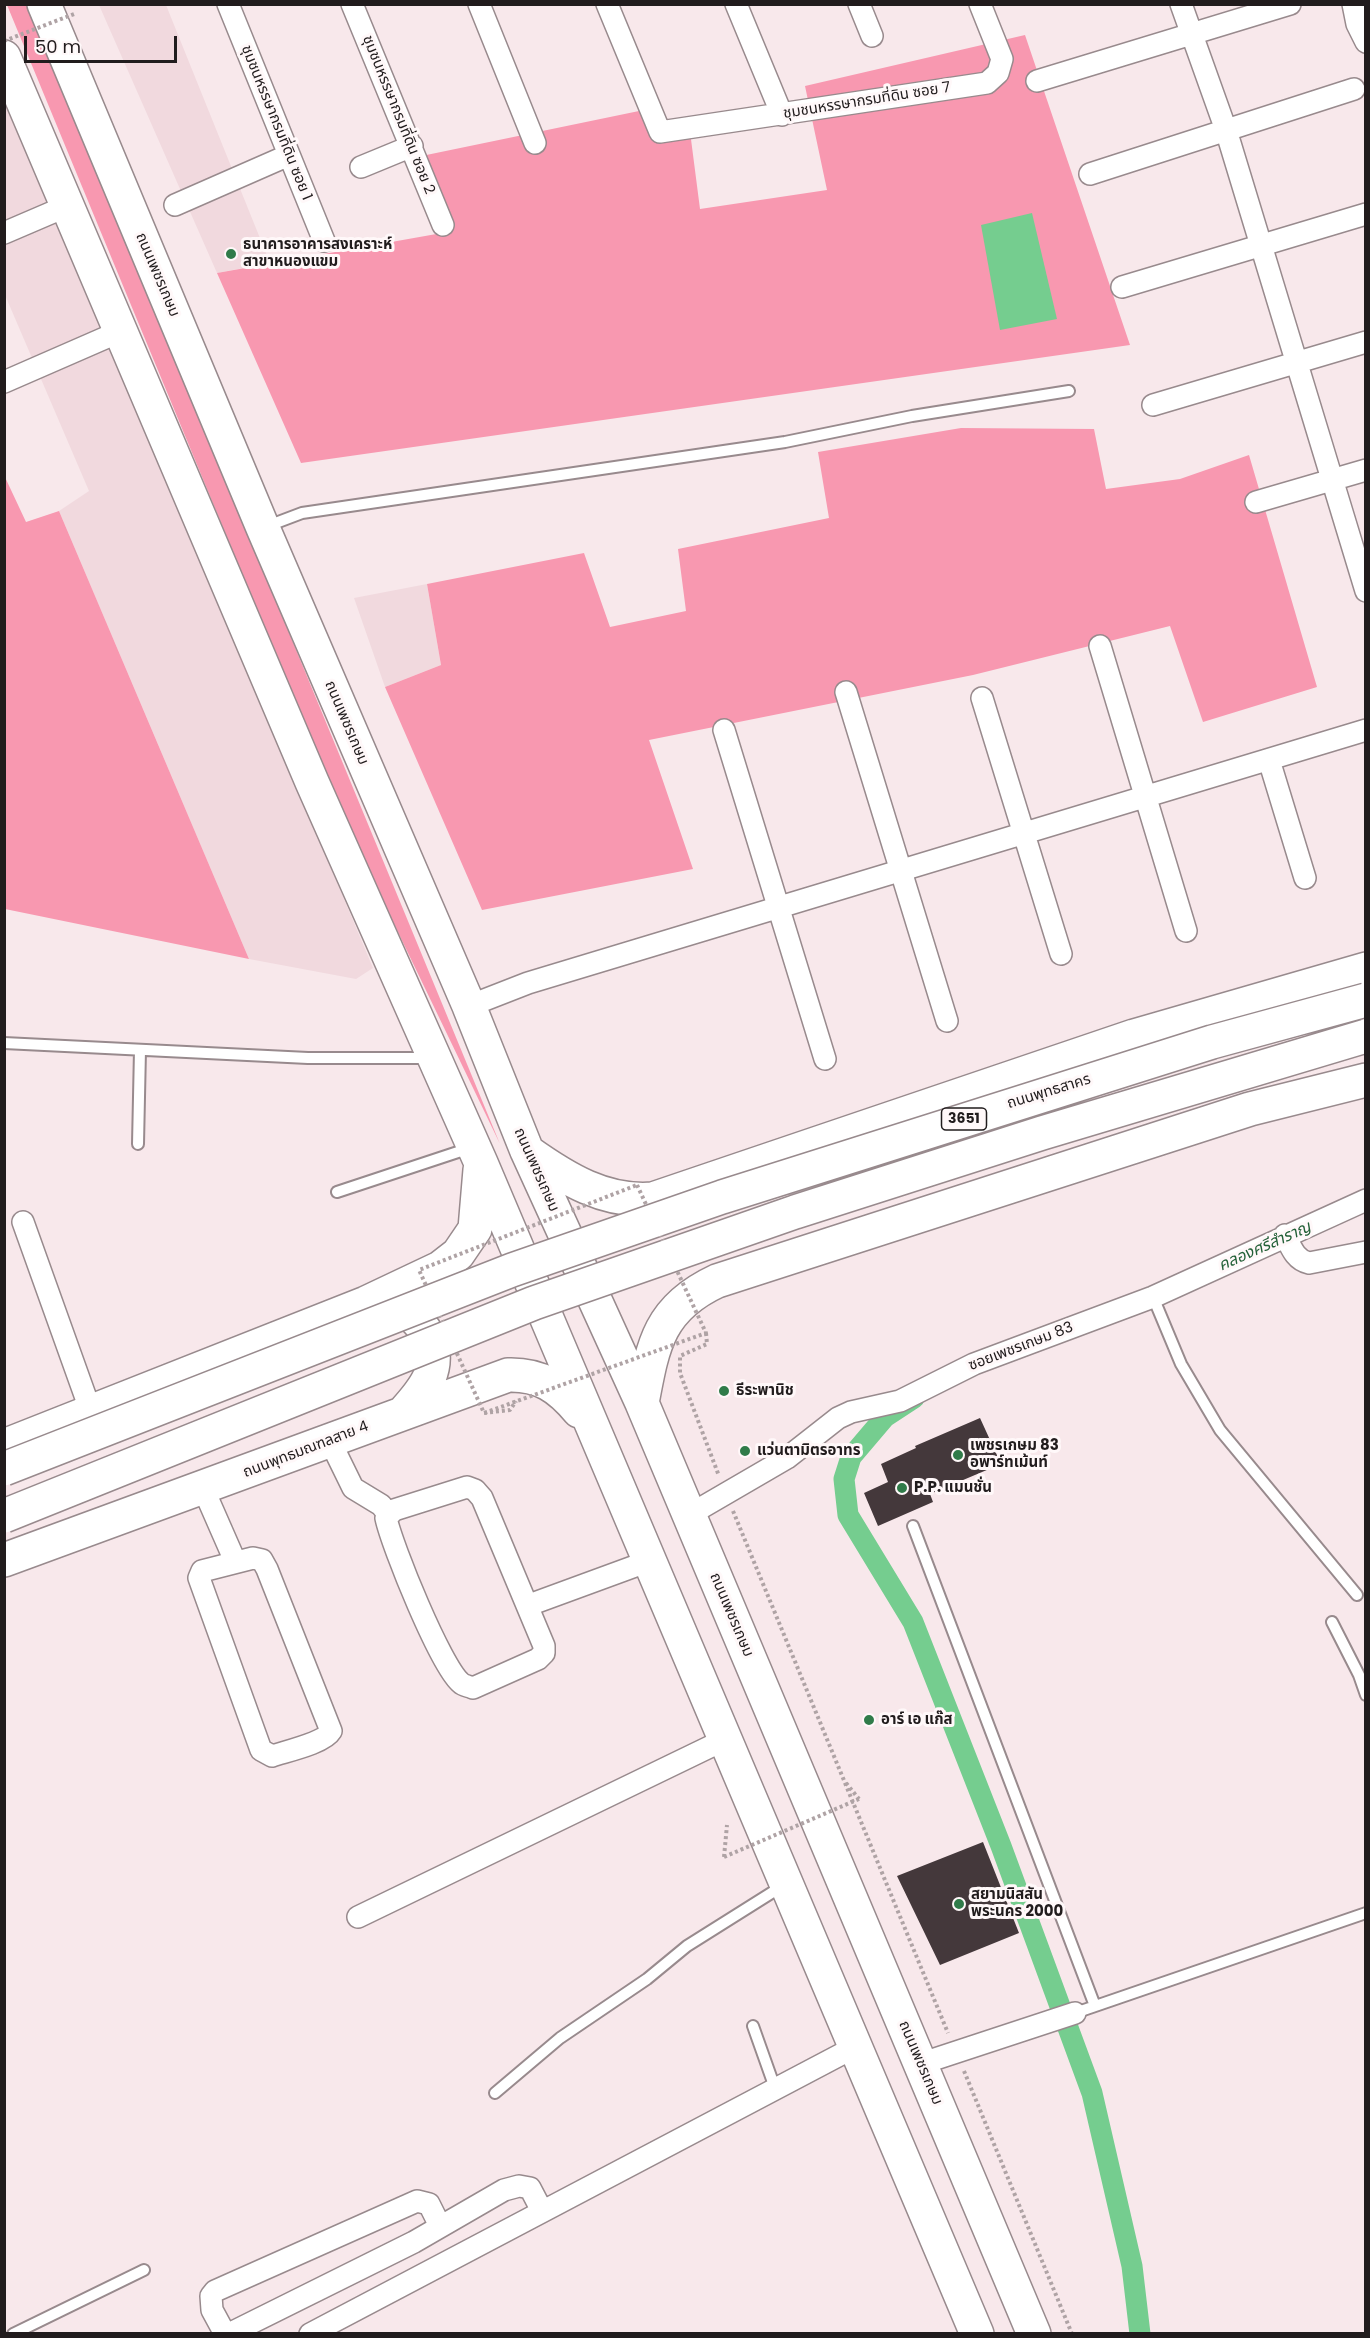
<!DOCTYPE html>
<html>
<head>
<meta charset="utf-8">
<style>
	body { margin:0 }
	#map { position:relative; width:1370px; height:2338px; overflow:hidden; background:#f8e8eb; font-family:Poppins,sans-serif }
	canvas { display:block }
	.frame { position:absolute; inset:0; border:6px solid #211c1d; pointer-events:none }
	.scale { position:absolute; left:24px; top:36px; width:153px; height:27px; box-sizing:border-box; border:3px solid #211c1d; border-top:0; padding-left:8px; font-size:18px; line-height:21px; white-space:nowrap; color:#211c1d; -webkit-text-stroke:4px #fff8f9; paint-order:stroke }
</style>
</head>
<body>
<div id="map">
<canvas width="1370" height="2338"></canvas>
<div class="frame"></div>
<div class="scale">50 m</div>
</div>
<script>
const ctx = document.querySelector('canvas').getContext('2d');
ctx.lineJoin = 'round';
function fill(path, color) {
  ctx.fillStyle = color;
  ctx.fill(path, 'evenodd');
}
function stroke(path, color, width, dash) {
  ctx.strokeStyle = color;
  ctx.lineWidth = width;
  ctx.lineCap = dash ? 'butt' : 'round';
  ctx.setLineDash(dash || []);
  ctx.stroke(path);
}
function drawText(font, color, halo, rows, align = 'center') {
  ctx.font = font + ' Poppins,"Noto Sans Thai",sans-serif';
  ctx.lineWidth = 6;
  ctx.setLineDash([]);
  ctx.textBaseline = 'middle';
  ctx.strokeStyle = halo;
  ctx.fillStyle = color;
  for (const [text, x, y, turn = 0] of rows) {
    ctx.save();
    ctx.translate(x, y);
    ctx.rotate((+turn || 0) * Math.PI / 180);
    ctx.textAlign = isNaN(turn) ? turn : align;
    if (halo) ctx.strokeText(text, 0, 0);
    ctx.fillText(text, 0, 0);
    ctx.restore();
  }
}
const built = new Path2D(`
	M99,5H166L270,263L217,273Z
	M4,88L373,968L356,979L249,959L59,511L89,491L5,295Z
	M427,584L441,665L385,687L354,598Z`);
const green = new Path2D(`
	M7,5H30L500,1144L343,818Z
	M1025,35L1130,345L301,463L217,273L442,233L407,159L639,111L668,122L688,116L700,209L827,190L805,86Z
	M961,428L1094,429L1106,489L1180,479L1249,455L1317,687L1203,722L1170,626L973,675L649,740L693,869L482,910L385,687L441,665L427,584L584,553L610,627L686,611L678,549L829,518L818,452Z
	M4,475L26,522L59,511L249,959L5,909Z`);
const water = new Path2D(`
	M1032,213L1057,319L1000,330L981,225Z`);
const canal = new Path2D(`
	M914,1398L885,1417L851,1457L844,1479L848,1515L913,1622L1001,1846L1092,2093L1132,2266L1140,2334`);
const building = new Path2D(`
	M980,1418L1001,1464L930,1494L933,1502L878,1526L864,1493L888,1482L881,1464L916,1448L915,1446Z
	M983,1842L1019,1933L940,1965L897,1876Z`);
const path = new Path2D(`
	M706,1333L707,1344L680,1356V1373L719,1476
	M484,1413L510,1410L516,1401
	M733,1511L948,2033
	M846,1783L859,1799
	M724,1857L727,1825
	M964,2071L1072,2334`);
const lane = new Path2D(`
	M265,527L302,513L785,442L912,416L1069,391
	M4,1043L308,1058H430
	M138,1144L140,1050
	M337,1192L470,1148
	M1153,1297L1181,1364L1220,1430L1357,1595
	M913,1526L1095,2006
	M1332,1622L1359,1675L1366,1695
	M1075,2013L1366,1913
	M753,2026L775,2088
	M495,2093L560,2038L647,1979L687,1946L784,1885
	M13,2334L144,2270`);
const street = new Path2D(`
	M228,4L324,241
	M352,4L443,225
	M479,4L535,143
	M607,4L660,132L987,83L998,73L1002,59L980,4
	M736,4L782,115
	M859,4L872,36
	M1181,4L1226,130L1366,591
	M1353,4L1357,24L1366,42
	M1037,81L1290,4
	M361,167L412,146
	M1090,174L1354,89
	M175,205L289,155
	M4,233L67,206
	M1122,287L1366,214
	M4,382L121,331
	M1153,405L1366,342
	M1256,502L1366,470
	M1100,646L1186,931
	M846,692L947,1021
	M982,698L1061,954
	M724,730L825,1059
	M1269,760L1305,878
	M469,1006L528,983L1366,730
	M23,1222L91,1412
	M1285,1235C1291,1247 1295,1260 1309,1263L1366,1252
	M330,1441L353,1488L381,1505L388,1514
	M467,1487L475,1490L482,1498L544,1646V1653L538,1659L473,1688C469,1686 464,1686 461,1683C441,1667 392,1546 386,1518L394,1510Z
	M203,1488L235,1561
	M689,1515L787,1458L838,1418L851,1412L900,1401L974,1364L1153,1297L1366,1200
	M253,1558L262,1560L267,1569L331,1731C324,1743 287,1751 272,1756L261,1750L199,1578L202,1571Z
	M529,1605L649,1561
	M358,1917L726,1739
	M920,2064L1075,2013
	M225,2334L212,2310L211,2296L215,2291L417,2201L429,2204L440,2226
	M229,2334L414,2242L504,2190L519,2186L530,2188L542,2211
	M310,2334L855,2047`);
const primary = new Path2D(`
	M44,4L263,528L469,1006L527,1151L642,1403L1034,2334
	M4,57L312,782L481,1163L977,2334
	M528,1152C566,1179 605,1203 653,1199L1134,1036L1366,969
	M383,1303C417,1309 444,1343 429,1378C423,1391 413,1402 404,1412
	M642,1403C653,1344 659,1308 717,1281L1250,1109L1366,1080
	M4,1446L366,1303L440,1268L458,1254L475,1229L480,1170
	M4,1560L508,1375C540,1374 559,1387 579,1411`);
const pathBridge = new Path2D(`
	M4,41L74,14
	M637,1185L706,1333L484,1413L419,1270Z
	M724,1857L859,1799`);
const primaryBridge = new Path2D(`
	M4,1469L512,1270L722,1197L1212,1042L1366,1000
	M4,1516L534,1303L795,1212L1042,1133L1366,1036`);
const markers = [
	[231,254,6,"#307b49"],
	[724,1391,6,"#307b49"],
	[745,1451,6,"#307b49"],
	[958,1455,6,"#307b49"],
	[902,1488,6,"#307b49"],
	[869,1720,6,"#307b49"],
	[959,1904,6,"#307b49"]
];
const shields = [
	[964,1119,45]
];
const shieldNames = [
	["3651",964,1119]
];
const streetNames = [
	["ชุมชนหรรษากรมที่ดิน ซอย 7",867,101,-9],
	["ชุมชนหรรษากรมที่ดิน ซอย 2",398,115,68],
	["ชุมชนหรรษากรมที่ดิน ซอย 1",276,123,68],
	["ถนนเพชรเกษม",157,275,67],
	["ถนนเพชรเกษม",346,723,67],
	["ถนนพุทธสาคร",1049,1092,-17],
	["ถนนเพชรเกษม",536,1170,66],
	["ซอยเพชรเกษม 83",1021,1347,-21],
	["ถนนพุทธมณฑลสาย 4",306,1450,-21],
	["ถนนเพชรเกษม",731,1615,67],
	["ถนนเพชรเกษม",920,2063,67]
];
const poiNames = [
	["ธนาคารอาคารสงเคราะห์",243,245],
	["สาขาหนองแขม",243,262],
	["ธีระพานิช",736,1391],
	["เพชรเกษม 83",970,1446],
	["อพาร์ทเม้นท์",970,1463],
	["แว่นตามิตรอาทร",757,1451],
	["P.P. แมนชั่น",914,1488],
	["อาร์ เอ แก๊ส",881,1720],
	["สยามนิสสัน",971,1895],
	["พระนคร 2000",971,1912]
];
const waterNames = [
	["คลองศรีสำราญ",1265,1247,-24]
];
fill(built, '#f1d9de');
fill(green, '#f898b0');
fill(water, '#75cd8f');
stroke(canal, '#75cd8f', 21);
fill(building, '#44383b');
stroke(lane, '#988a8d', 14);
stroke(street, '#988a8d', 24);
stroke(primary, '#988a8d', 36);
stroke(path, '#afa3a5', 4, [3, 3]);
stroke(lane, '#fff', 10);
stroke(street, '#fff', 21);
stroke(primary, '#fff', 33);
stroke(primaryBridge, '#988a8d', 36, []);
stroke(pathBridge, '#afa3a5', 4, [3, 3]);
stroke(primaryBridge, '#fff', 33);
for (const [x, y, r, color] of markers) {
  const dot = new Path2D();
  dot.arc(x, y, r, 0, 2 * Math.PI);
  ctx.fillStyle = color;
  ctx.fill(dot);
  stroke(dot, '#fff8f9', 2);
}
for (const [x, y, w] of shields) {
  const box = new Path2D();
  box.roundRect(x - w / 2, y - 11, w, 22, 4.5);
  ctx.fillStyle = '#fff8f9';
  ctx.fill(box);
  stroke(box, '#211c1d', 1.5);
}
drawText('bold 14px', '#211c1d', null, shieldNames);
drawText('15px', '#211c1d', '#fff8f9', streetNames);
drawText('bold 15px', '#211c1d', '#fff8f9', poiNames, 'left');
drawText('italic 16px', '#226037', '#fff8f9', waterNames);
</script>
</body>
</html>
